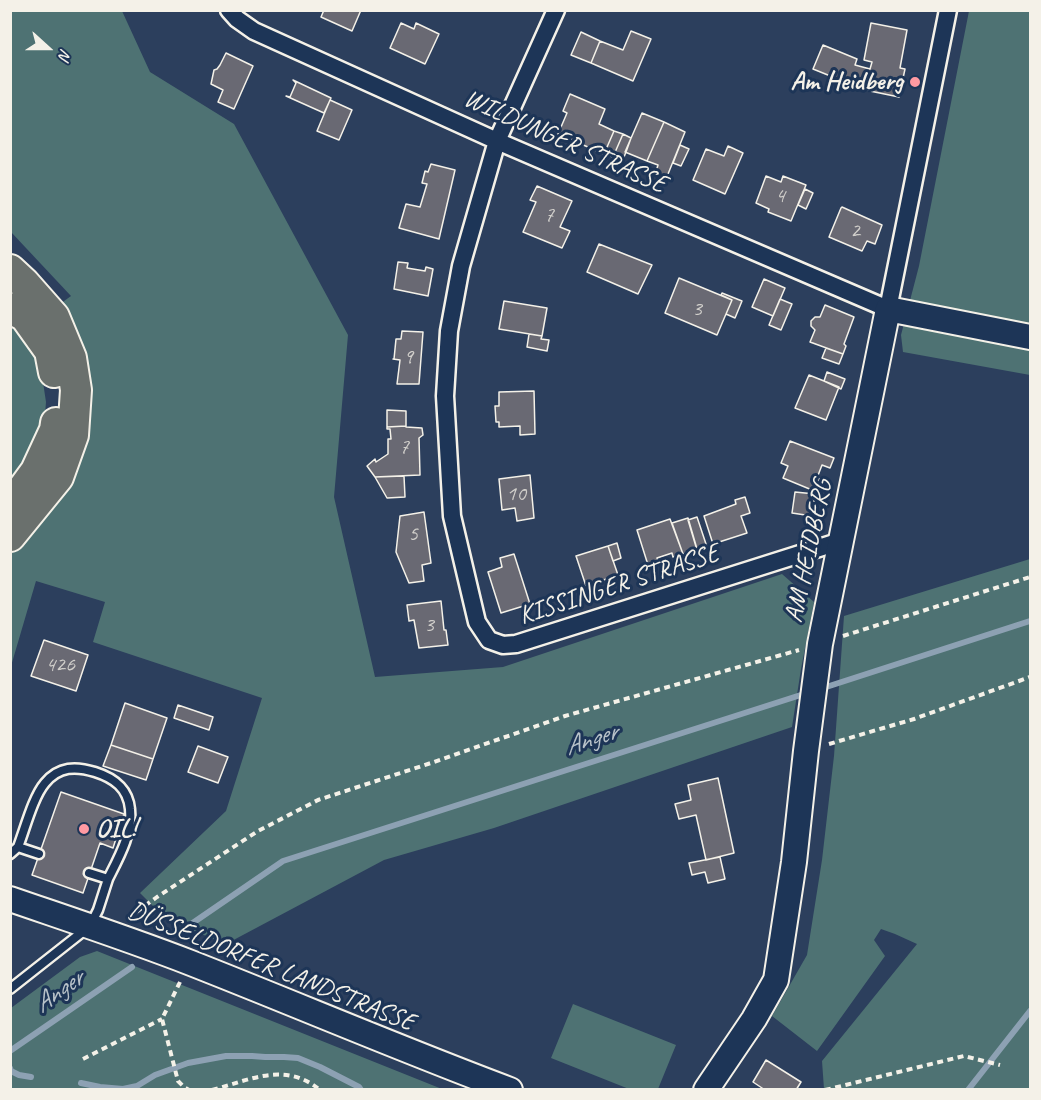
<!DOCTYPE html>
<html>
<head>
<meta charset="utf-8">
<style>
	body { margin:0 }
	#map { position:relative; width:1041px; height:1100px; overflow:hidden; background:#2c3f5d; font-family:Caveat,sans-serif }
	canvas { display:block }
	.frame { position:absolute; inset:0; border:12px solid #f4f1e8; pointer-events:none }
	.north { position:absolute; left:18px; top:18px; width:60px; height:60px; -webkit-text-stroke:4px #1d3557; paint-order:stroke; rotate:111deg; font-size:16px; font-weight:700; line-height:24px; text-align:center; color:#f4f1e8 }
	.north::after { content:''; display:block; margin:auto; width:21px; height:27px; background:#f4f1e8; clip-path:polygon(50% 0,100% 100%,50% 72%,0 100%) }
</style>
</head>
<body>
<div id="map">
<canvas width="1041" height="1100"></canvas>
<div class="frame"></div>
<div class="north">N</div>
</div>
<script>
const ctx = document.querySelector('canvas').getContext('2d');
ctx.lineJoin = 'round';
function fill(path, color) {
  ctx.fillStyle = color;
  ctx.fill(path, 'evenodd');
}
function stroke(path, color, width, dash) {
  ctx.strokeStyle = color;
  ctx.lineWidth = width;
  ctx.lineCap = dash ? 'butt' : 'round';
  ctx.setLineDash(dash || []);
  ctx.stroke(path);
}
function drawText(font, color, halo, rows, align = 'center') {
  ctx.font = font + ' Caveat,sans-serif';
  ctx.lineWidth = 6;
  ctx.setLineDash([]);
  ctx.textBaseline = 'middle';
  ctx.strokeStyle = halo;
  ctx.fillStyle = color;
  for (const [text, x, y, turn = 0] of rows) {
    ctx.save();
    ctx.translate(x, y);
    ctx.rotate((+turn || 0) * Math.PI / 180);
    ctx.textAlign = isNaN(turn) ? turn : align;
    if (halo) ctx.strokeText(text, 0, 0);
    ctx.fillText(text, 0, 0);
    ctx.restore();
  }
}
const green = new Path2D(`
	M11,11H122L150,72L234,124L348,335L334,497L375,677L503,667L782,574L814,602L801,669L792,727L494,828L384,860L226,944L167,920L140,893L226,811L262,698L93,642L105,602L36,581L11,666V550L87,438L91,397L88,365L82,342L73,324L60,304L71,296L11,232Z
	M969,11H1030V375L903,352L901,335L919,266Z
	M11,325L25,340L41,369L46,402L44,427L11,489Z
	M1030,559V1089H824L822,1061L917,944L895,934L881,929L874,940L885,956L817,1051L772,1016L807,955L822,860L834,756L844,616Z
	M97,951L442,1089H11V1008L80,957Z
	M573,1004L676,1045L658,1089H629L551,1058Z`);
const stream = new Path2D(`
	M820,689L1030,621
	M181,931L283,861L807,693
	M10,1051L132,967
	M10,1068L11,1071L19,1075L31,1077
	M81,1083L100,1087L123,1089L137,1086L155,1075L188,1063L226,1056H252L265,1057H284L298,1058L320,1067L359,1087L361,1090
	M968,1090L1030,1011`);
const building = new Path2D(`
	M324,10H361L352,31L321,17Z
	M401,23L414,29L416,23L439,34L425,64L390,48Z
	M871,23L907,30L900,68L905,69L899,97L865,90L813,69L823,45L857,59L855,65L870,69L872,62L864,60Z
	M631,31L651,39L633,81L591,63L600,41L623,50Z
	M581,32L600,41L591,63L571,55Z
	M226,53L253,66L234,109L218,102L223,90L211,84L214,70L217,69L220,65Z
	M293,80L331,98L324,113L286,96L290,97L296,83Z
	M570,94L605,109L599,124L614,131L604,154L558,134L567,113L563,111Z
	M330,100L352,110L339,140L317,131Z
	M642,113L664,122L647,161L625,152Z
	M664,122L685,132L666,179L655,175L658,165L647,161Z
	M614,131L623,134L613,157L604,154Z
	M623,134L631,138L626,152L624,157L616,153L613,157Z
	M680,145L689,149L681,166L673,163Z
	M728,146L743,153L725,194L693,180L706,149L724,156Z
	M431,164L455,170L439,239L399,228L406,204L420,207L427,184L422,183L425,171L428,172Z
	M766,176L781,182L783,176L806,185L791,221L768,212L769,209L756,203Z
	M537,186L572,201L560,227L570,231L562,248L523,232L536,202L530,200Z
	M805,189L813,193L806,209L798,205Z
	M842,207L882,225L875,244L867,241L862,251L829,237L841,208Z
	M599,244L652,265L638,294L587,272Z
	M398,262L408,263L407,268L425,271L426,267L433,269L428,296L394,289Z
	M679,278L732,300L717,335L665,313Z
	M764,279L785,288L773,316L752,307Z
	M722,293L742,301L735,318L726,314L732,300L721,295Z
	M780,299L792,304L781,330L769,325Z
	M504,301L547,308L542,336L499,329Z
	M825,305L854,317L844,344L846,346L843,354L810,342L815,330L811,326V321L815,317H820Z
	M402,331L423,332L419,384H397L400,360L393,359H394L396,339H401Z
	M529,334L542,336L541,339L549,340L547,351L527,347Z
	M826,348L843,354L839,364L822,358Z
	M827,372L845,379L841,389L824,381Z
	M809,375L839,387L826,420L795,408Z
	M534,391L535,434L520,435V426L499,427V422H496L495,406H499V392Z
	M387,410L406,411V426L387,427Z
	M406,426V427L422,428L423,435L419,438L420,475L375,477L367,466L375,459L376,462L388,454V439H391L390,429H387V427Z
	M790,441L834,458L830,468L822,465L817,478L820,479L818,483L816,482L812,490L783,478L788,466L781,463Z
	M530,475L534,518L517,521L515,508L502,510L499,479Z
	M404,476L405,497L387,498L375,477Z
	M795,492L815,494L812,516L792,513Z
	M745,497L750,513L741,516L747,533L713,544L704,516L736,504L735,500Z
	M424,512L431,563L422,565L424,581L409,583L396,552L400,516Z
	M697,517L707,547L697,550L688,520Z
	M688,518L697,549L683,554L672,523Z
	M670,519L683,554L673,557L672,553L657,558L658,562L648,565L637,530Z
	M617,543L621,558L613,561L608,546Z
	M608,546L618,575L586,586L576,556Z
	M514,554L530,604L501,613L488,572L502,567L500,558Z
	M441,601L444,630H446L448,645L419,648L414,620L409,621L407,605Z
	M44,640L88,655L76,691L31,676Z
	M125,703L167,718L153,759L111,745Z
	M178,705L213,717L209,730L174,718Z
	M111,745L153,759L146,780L103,766Z
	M198,746L228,757L218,783L188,772Z
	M718,778L734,853L706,860L696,815L679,819L675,804L691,800L688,785Z
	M61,792L124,814L113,848L100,843L83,893L32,875Z
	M720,857L725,879L708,883L705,872L692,875L689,863Z
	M766,1060L801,1082L796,1090H765L753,1082Z`);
const path = new Path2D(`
	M843,636L1030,577
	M829,744L914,719L1030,677
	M128,918L157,897L258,831L318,800L434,762L565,716L799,650
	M180,982L162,1019L178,1081L184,1087L189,1090
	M83,1059L162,1019
	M212,1090C250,1080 285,1061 320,1090
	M825,1090L964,1056L1000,1065`);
const lane = new Path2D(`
	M18,847C25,829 33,797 45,783C59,766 76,766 95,772C114,778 128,788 130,809C133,833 118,859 108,879
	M10,854L18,847L39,854
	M10,989L90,926L98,910L108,879L89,873`);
const street = new Path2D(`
	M229,10L237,19L254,31L497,141L888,309L948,10
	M556,10L497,141L461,266L449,331L445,396L452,516L477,622L489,640L503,645L516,644L841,541`);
const secondary = new Path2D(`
	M10,899C71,920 132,940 191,963C298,1005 403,1050 510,1090
	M706,1090L754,1019L776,980L794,862L806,751L820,644L888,309L1030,337`);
const highway = new Path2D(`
	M10,270L24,283L54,317L71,358L76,390L73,435L58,477L10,536
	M10,308L25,316L50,351L54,372
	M14,501L36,471L55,430L56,423`);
const markers = [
	[915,82,6,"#ff9aa2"],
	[84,829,6,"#ff9aa2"]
];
const numberNames = [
	["4",780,196],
	["7",549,215],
	["2",855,231],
	["3",697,309],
	["9",408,357],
	["7",404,447],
	["10",516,494],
	["5",413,534],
	["3",429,625],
	["426",60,665]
];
const poiNames = [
	["Am Heidberg",903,82],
	["OIL!",96,829,"left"]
];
const streetNames = [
	["WILDUNGER STRASSE",565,142,24],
	["AM HEIDBERG",809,551,-78],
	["KISSINGER STRASSE",619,585,-18],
	["DÜSSELDORFER LANDSTRASSE",271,967,22]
];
const waterNames = [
	["Anger",591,740,-18],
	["Anger",59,992,-35]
];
fill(green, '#4e7273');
stroke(stream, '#8da1b3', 6);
fill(building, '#696973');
stroke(building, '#f4f1e8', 1.5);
stroke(lane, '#f4f1e8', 13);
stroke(street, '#f4f1e8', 21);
stroke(secondary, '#f4f1e8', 28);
stroke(highway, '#f4f1e8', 34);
stroke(path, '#f4f1e8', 4, [6, 4.5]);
stroke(lane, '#1d3557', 8);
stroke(street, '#1d3557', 16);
stroke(secondary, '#1d3557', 24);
stroke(highway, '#6a706d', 30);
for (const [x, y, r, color] of markers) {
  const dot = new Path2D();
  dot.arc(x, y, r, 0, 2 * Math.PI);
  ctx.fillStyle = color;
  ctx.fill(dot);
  stroke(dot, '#1d3557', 2);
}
drawText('22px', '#d1cfcb', null, numberNames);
drawText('bold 26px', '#f4f1e8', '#1d3557', poiNames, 'right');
drawText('26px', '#f4f1e8', '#1d3557', streetNames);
drawText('italic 27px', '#b8c2c9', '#1d3557', waterNames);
</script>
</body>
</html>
